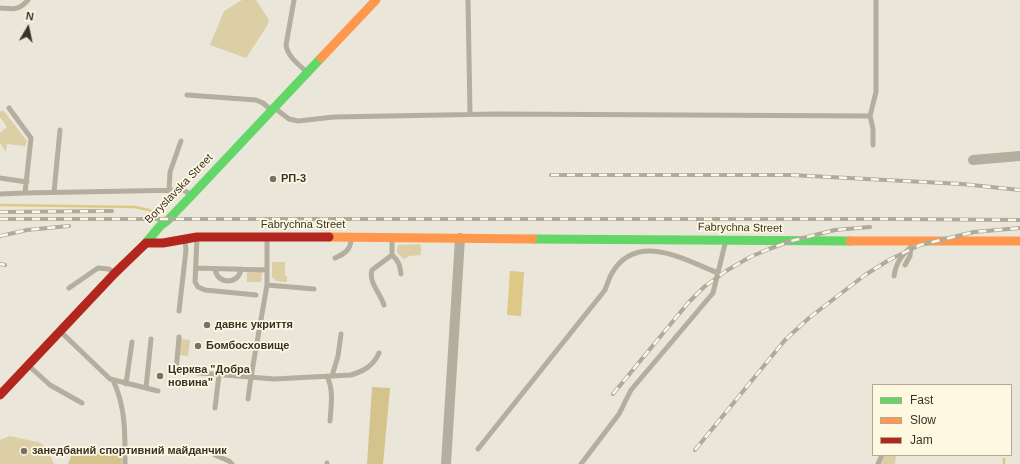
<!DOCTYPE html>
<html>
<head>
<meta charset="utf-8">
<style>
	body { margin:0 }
	#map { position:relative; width:1020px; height:464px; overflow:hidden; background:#eae6da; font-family:Arial,sans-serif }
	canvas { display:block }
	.legend { position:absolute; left:872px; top:384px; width:140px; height:72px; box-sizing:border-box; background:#fff8e0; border:1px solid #afa997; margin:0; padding:5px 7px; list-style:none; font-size:12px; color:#36332a }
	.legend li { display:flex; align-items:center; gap:8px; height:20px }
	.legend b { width:20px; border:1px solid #afa997 }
	.north { position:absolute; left:8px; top:8px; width:40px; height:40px; -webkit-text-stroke:3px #fff8e0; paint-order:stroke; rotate:9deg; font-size:11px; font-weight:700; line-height:16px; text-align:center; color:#36332a }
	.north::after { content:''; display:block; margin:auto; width:14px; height:18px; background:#36332a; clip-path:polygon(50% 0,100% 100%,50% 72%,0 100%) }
</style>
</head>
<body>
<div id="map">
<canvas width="1020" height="464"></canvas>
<ul class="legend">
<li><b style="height:5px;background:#63d668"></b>Fast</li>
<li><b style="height:5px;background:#ff974d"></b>Slow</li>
<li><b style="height:5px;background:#b3261e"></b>Jam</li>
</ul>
<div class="north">N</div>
</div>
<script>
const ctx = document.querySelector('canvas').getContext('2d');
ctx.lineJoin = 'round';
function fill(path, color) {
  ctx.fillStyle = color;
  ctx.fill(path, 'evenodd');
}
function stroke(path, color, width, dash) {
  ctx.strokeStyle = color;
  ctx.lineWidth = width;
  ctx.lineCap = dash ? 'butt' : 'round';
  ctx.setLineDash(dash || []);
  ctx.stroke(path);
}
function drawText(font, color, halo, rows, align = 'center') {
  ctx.font = font + ' Arial,sans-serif';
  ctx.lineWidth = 3.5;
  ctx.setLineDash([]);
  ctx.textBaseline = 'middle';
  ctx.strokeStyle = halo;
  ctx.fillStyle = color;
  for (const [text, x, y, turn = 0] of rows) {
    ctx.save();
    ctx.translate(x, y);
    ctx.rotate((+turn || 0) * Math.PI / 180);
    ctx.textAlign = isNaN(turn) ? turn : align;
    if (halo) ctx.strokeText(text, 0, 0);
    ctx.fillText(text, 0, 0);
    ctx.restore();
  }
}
const green = new Path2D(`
	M242,0H256L269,20L267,26L246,58L210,45L224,11Z
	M3,110L27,141L25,146L7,144L6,152L0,143V133L7,127L0,117V112Z
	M420,244L421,247V255L409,256L404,259L397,253V249L398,245Z
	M272,262H285V276H287V282L276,281L272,277Z
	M247,272H262L261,282H247Z
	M181,339L190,340L188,356L179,355Z
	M10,436L41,443L48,450L54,464H0V440Z
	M885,455H896L895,464H881Z`);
const forest = new Path2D(`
	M372,387L390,388L383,464H367Z
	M73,451L82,453L122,451V464H68Z`);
const water = new Path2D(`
	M510,271L524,272L521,316L507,315Z`);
const stream = new Path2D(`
	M0,205L134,207L149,210L158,215
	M1004,464V459`);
const lane = new Path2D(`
	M294,0L286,45C288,57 298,64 307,72
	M468,0L470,114
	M0,8C13,9 19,11 28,0
	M187,95L256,100L263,103L271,110
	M9,108L31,138L25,193
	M276,109L289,119L298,121L334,117L496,114L870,116L876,92V0
	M870,116L873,129V145
	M0,178L27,182
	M169,191L170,172L181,141
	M54,192L60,130
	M0,194L25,193L183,190L192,195
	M197,238L195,282L198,287L205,290L256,295
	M392,255C399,261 400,266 401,274
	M335,258C344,254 351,250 351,239
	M905,265L910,256L911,246
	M196,268L267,270
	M215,269C217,285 239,285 241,269
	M894,276C896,263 901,256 911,247
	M267,285L314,289
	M69,288L98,268L109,269L114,273
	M384,305C381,294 368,282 372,270L392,255V240
	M179,311L186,250L185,240
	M61,332L110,379L158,391
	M179,337L176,371L274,379L351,375C364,371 373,366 379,353
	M29,366L50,385L82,403
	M327,376C334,391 331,405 330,421
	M332,376L338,356L341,334
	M113,380C126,408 125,434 125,464
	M126,384L132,342
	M146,388L151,339
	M248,399L251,377L267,285V238
	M215,408L219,375
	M478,449L605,290C607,285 609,278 612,273C637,231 685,260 718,273
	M215,455L229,461L232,464
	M327,464V463
	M581,464L619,414L631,390L713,293L726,240
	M878,464L882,455`);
const street = new Path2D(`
	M973,160L1020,156
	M446,464L460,238`);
const fast = new Path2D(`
	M533,239L850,241
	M144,245L161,225L168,220L192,195L321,58`);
const slow = new Path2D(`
	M321,58L376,0
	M329,237L533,239
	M850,241H1020`);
const jam = new Path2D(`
	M146,243H163L197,237H329
	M0,395L115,273L144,245`);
const rail = new Path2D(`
	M551,175H791L962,184L1020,190
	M0,212L112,211
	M0,219H895L1020,220
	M0,236L27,230L69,226
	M0,264L5,265
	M613,394L688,303L704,287L726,271L750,257L769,249L791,241L835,230L870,227
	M695,450L785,340L809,318L865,275L889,260L920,245L974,232L1020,228`);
const markers = [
	[273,179,4,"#757268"],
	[207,325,4,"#757268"],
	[198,346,4,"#757268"],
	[160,376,4,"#757268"],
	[24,451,4,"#757268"]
];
const poiNames = [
	["РП-3",281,179],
	["давнє укриття",215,325],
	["Бомбосховище",206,346],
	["Церква \"Добра",168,370],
	["новина\"",168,383],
	["занедбаний спортивний майданчик",32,451]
];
const streetNames = [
	["Boryslavska Street",179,189,-46],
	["Fabrychna Street",303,225],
	["Fabrychna Street",740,228,1]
];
fill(green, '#dccea5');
fill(forest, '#d4c38b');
fill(water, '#ddc885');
stroke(stream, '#ddc885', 2.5);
stroke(lane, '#b3ae9d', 5);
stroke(street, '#b3ae9d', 10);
stroke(fast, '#63d668', 9);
stroke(slow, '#ff974d', 9);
stroke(jam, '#b3261e', 9);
stroke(rail, '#aeaa9e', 4);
stroke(rail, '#fff8e0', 2.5, [8]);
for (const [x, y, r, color] of markers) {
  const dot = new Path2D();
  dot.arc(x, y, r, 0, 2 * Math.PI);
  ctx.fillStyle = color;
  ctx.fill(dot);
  stroke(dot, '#fff8e0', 1.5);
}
drawText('bold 11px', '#36332a', '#fff8e0', poiNames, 'left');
drawText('11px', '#36332a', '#fff8e0', streetNames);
</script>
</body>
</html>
